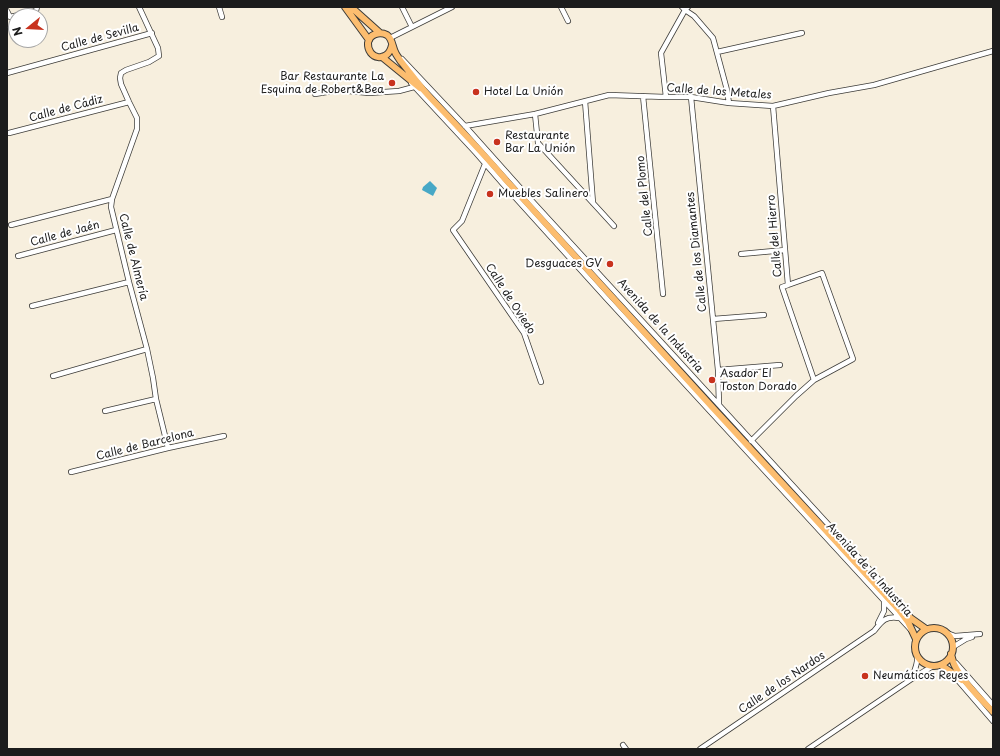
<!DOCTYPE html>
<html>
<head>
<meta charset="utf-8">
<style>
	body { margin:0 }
	#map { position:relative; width:1000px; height:756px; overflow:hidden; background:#f7efde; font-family:"Playpen Sans",sans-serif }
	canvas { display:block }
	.frame { position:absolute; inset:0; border:8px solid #1c1c1c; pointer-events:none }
	.north { position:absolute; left:8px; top:8px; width:40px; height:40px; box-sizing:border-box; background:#fff; border:1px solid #a4a4a4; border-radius:50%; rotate:252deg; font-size:11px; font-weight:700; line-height:16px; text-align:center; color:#1c1c1c }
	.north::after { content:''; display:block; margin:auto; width:14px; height:18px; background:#c8321e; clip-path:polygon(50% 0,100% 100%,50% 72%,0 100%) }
</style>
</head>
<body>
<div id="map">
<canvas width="1000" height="756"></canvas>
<div class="frame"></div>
<div class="north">N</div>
</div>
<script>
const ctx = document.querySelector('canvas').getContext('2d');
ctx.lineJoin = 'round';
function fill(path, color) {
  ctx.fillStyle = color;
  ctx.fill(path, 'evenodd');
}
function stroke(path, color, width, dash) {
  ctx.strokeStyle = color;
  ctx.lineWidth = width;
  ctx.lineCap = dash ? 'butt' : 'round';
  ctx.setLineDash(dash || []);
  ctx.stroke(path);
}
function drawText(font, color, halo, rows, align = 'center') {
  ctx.font = font + ' "Playpen Sans",sans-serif';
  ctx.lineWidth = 4;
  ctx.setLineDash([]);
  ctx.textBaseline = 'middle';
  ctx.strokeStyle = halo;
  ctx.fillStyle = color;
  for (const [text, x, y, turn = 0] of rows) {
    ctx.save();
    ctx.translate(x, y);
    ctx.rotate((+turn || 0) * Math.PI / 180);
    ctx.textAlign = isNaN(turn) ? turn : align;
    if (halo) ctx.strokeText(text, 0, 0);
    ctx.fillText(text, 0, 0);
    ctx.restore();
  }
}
const water = new Path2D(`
	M430,181L437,188L433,196L422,190L423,187Z`);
const minor = new Path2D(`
	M139,7L158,48L159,56L149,62L126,70L121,73L120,78L121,84L129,102L137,118V129L112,199L111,207L129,282L147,349L153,378L156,399L168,448
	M219,7L222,17
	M402,7L412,27
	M561,7L568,21
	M682,7L685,10L694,16L713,38L727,90L729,103
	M7,11L10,17L36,11L37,7
	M390,38L452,7
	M717,52L802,33
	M402,59L465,126L532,201L719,405L903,606L910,616
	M7,73L152,33
	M411,83L476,153L503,184L606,298L911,630
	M315,94L333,91H348L369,93L399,91L414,87
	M643,96L663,294
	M666,97L661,53L685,10L688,7
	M691,97L718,370L719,405
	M585,101L593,203
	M773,106L788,285L782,287L814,380
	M535,114L538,143L614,226
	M465,126L535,114L609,95L666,97H691L729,103L773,106L829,93L874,85L961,60L993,51
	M9,133L129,102
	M485,164L462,221L453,230L524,333L541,382
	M11,225L112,199
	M741,254L785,250
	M18,256L116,230
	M32,306L129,282
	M713,319L764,315
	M718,370L780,365
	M53,376L147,349
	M105,411L156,399
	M751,441L796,396L814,380L853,359L822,273L788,285
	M71,472L168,448L224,436
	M878,623L884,611V602
	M947,633L955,636L980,634
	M953,647L966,639L972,637
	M956,663L993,705
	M955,677L993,721
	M911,679C914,672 918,665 917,657
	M623,745L626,749
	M700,749L874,631C882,621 885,616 899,618
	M808,749L916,676L933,666`);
const major = new Path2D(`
	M345,7L369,40
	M351,7L380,33
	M392,45C388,64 367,59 368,43C369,34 380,31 387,35C393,39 392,48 396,54C398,57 400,61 403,64C411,74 419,85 428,95C438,106 449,117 459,128C475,145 491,162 506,180L713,408L899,610L908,622L916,639
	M382,57L420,88
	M902,612L926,629
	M915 647a19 19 0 1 1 38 0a19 19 0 1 1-38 0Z
	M951,654C952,658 953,663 955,666C962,681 982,700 993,712
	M941,665L962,680`);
const markers = [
	[392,83,4,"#c8321e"],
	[476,92,4,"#c8321e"],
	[497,142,4,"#c8321e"],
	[490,194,4,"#c8321e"],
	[610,264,4,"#c8321e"],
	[712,380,4,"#c8321e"],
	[865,676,4,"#c8321e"]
];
const streetNames = [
	["Calle de Sevilla",100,38,-15],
	["Calle de los Metales",719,92,4],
	["Calle de Cádiz",66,109,-15],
	["Calle del Plomo",645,196,-96],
	["Calle de Jaén",65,234,-15],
	["Calle del Hierro",775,236,-95],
	["Calle de los Diamantes",697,252,-96],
	["Calle de Almería",133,257,76],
	["Calle de Oviedo",510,299,57],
	["Avenida de la Industria",660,326,48],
	["Calle de Barcelona",145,445,-14],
	["Avenida de la Industria",869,570,48],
	["Calle de los Nardos",782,683,-34]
];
const poiNames = [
	["Bar Restaurante La",384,77,"right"],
	["Esquina de Robert&Bea",384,90,"right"],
	["Hotel La Unión",484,92],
	["Restaurante",505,136],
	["Bar La Unión",505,149],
	["Muebles Salinero",498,194],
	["Desguaces GV",602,264,"right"],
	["Asador El",720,374],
	["Toston Dorado",720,387],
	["Neumáticos Reyes",873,676]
];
fill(water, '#47a8c6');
stroke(minor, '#3d3c39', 6);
stroke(major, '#3d3c39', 8);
stroke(minor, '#fff', 4.5);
stroke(major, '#fcbd6f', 6);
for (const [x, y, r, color] of markers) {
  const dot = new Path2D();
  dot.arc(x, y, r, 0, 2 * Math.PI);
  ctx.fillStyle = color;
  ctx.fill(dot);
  stroke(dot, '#fff', 1.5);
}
drawText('11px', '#1c1c1c', '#fff', streetNames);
drawText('11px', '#1c1c1c', '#fff', poiNames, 'left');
</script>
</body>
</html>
